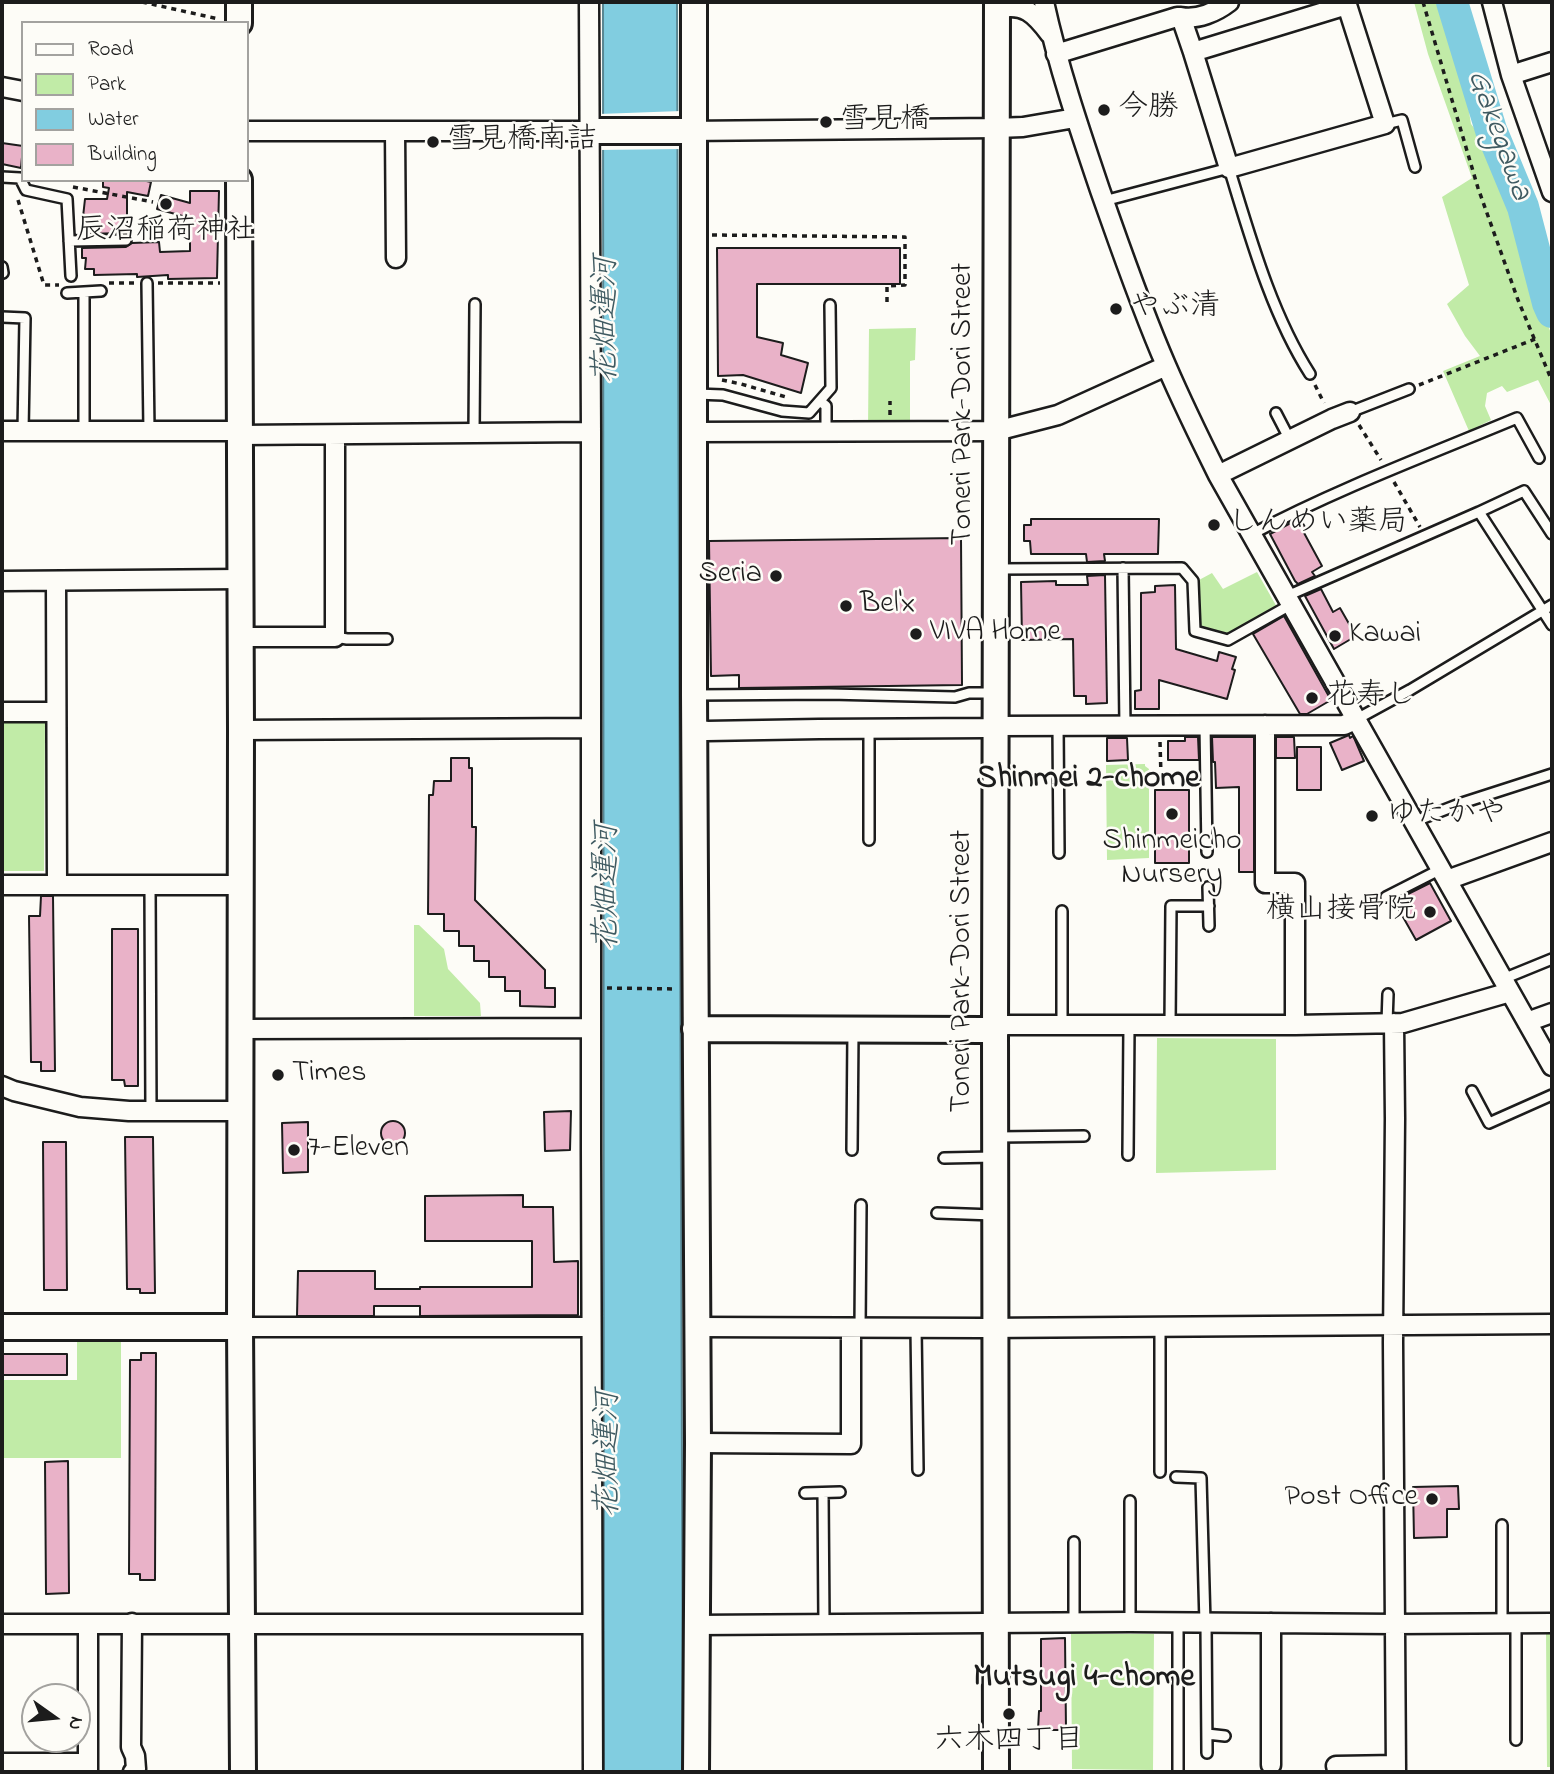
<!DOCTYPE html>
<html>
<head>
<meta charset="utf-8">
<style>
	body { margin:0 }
	#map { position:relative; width:1554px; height:1774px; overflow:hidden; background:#fdfcf7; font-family:"Indie Flower",sans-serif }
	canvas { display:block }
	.frame { position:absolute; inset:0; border:4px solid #1c1c1c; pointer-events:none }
	.legend { position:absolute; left:21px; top:21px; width:228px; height:161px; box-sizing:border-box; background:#fdfcf7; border:2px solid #a3a29f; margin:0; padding:9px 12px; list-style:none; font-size:21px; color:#1c1c1c }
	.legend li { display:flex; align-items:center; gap:14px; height:35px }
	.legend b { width:35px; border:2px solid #a3a29f }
	.north { position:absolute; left:21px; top:1683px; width:70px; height:70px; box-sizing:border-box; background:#fdfcf7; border:2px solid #a3a29f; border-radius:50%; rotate:105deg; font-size:19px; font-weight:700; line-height:28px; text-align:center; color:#1c1c1c }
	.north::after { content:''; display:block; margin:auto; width:24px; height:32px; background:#1c1c1c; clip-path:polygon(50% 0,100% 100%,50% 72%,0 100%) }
</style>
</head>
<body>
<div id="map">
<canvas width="1554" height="1774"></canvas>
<div class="frame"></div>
<ul class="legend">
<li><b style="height:9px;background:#fdfcf7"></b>Road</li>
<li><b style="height:19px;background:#c1eba7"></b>Park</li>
<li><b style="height:19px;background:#81cde0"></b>Water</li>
<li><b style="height:19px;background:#e9b2c8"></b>Building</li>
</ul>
<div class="north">N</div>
</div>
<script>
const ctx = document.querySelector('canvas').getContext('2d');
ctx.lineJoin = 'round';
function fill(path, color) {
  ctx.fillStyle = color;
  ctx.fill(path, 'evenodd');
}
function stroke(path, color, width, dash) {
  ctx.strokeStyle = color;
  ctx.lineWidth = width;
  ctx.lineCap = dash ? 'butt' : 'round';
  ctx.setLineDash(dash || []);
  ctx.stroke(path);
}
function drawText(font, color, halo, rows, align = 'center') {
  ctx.font = font + ' "Indie Flower","Klee One",sans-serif';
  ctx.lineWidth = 5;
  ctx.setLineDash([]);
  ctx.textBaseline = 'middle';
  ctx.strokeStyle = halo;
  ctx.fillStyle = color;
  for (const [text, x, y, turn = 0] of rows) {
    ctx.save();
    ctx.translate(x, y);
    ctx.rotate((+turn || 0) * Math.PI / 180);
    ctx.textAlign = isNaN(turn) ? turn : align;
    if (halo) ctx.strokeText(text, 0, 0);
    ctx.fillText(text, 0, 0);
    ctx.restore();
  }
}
const green = new Path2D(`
	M1414,2H1442L1465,87L1471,124L1492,151L1552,337V407L1538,380L1507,392L1502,386L1487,393L1485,406L1491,420L1469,431L1443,371L1480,356L1465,336L1447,304L1469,285L1442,197L1472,178L1428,54Z
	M916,328L915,360L910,361V426L868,427L869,329Z
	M1257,572L1278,609L1230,635L1200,627L1199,580L1212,573L1223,589Z
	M2,722H45L44,871H2Z
	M1145,764V766L1149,769V858L1107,860L1106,765Z
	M414,925H419L444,949L448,969L480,1003L481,1016H414Z
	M1157,1038L1276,1039V1170L1156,1173Z
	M77,1340H121V1458H2V1380H77Z
	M1546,1631H1552V1767H1547Z
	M1071,1634H1154L1153,1770L1072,1769Z`);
const water = new Path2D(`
	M603,2H677L683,1772H604Z`);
const pier = new Path2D(`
	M681,111V149L599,150V114Z`);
const river = new Path2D(`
	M1452,2L1491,130L1523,207L1548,303L1552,312`);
const building = new Path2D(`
	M2,143L23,146L21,168L2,164Z
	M103,180H142L151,182L148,196L127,192V233L81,234V217H83L85,199H107L109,188L103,187Z
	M190,191H219L217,278L168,279V275L137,277V274L94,275V269H85L86,258H82V248L126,247L132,243L159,242L160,252L190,251V218L157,209L161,195L190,203Z
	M717,248H900V284H757V337L783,343L781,355L808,363L801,393L743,375L718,376Z
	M1300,518L1306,529L1303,531L1322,566L1312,572L1315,576L1298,584L1295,581L1270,534Z
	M1031,519H1159L1158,554H1104L1105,561L1087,562L1086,554H1031L1030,541H1024V525H1031Z
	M961,538L962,685L739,688V675L711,676L709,541Z
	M1105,575L1107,703L1086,704V696H1074L1073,639L1022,640L1021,582L1056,581V585H1088L1087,576Z
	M1175,585L1176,649L1217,661L1219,652L1236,657L1232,669L1235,670L1227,699L1159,680V709H1135V691L1141,690V593L1155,592V586Z
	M1321,589L1333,612L1340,608L1356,636L1334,649L1305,596Z
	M1284,616L1331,700L1307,714H1300L1253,634Z
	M1349,735L1350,738L1353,736L1355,740L1364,761L1342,770L1330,743Z
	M1185,737H1198L1199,760H1168V741H1185Z
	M1212,737H1254V872H1239V787L1216,788L1215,762H1213Z
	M1276,737H1294L1295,758H1276Z
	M1107,738H1127L1128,760L1107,761Z
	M1297,747H1321V790H1297Z
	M451,758H469V768H472V827H476L475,900L545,970V988H555V1007L520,1006V991H505V977H489V961H474V946H459V931H444V914H428L429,795H433L434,781H451Z
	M1155,790H1189V863H1155Z
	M1430,883L1451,921L1416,940L1394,901Z
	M41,896H53L55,1071H41V1062H31L29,916H40Z
	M112,929H138V1086H125L124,1080H112Z
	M571,1111L570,1150L545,1151L544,1112Z
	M381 1133a12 12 0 1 1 24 0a12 12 0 1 1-24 0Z
	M308,1122V1172L283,1173L282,1123Z
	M125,1137H153L155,1293H140V1289H127Z
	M43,1142H66L67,1290H44Z
	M523,1195V1207H553L554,1262L578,1261V1315L420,1316V1306H374V1316H297L298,1271H375V1289H420V1287H532V1241H425V1196Z
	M141,1353H156L155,1580H140V1574H129L130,1360H141Z
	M2,1354H67V1375H2Z
	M68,1461L69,1593L46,1594L45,1462Z
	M1458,1486L1459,1509H1447V1537L1414,1538L1413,1487Z
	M1065,1638L1066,1730H1038L1039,1711H1041V1639Z`);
const path = new Path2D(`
	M142,2L219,19
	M1423,2L1478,188L1518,300L1552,381
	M73,187L153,202
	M18,200L44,285H59
	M712,235L905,237V285L887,286V305
	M109,283H136
	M158,283H220
	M722,380L741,384L786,397
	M1315,385L1324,403
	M1419,385L1535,339
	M890,415V401
	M1359,425L1381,460
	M1394,482L1420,527
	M1160,742L1161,776H1173
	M607,988L676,989`);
const lane = new Path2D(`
	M1385,124L1402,120L1415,167
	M2,177L20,178L26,190L67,199L71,276
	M1104,201L1229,168C1250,236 1271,313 1310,374
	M69,241L126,240
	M2,267L3,273
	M147,283L149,431
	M84,292V431
	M67,293L101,291
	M2,317L25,318L23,431
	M696,394L723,395L782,411L809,413L831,388L830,305
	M820,401L826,406V431
	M1350,412L1409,389
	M1276,413L1290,440
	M474,433L475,304
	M1479,512L1524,491L1552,534
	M1252,534C1337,489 1428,455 1517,418L1539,458
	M1123,568L1125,726
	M998,569L1182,568L1193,581L1195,631L1228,640L1292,604
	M1287,596L1479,512L1552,625
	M335,637L347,639H387
	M696,695L829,694L955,697L969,693H993
	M1355,720L1410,690L1552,605
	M1058,725L1059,853
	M1205,725L1207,852
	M1413,822L1462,803L1552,774
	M869,840V730
	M150,885L151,1111
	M1208,887L1209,926
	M1386,897L1441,869
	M1062,911V1025
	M1503,979L1552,959
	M1387,1023L1388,994
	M1170,1025L1171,906H1209
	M1472,1091L1489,1123L1552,1095
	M997,1137L1084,1136
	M852,1150L853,1031
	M1128,1155L1129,1025
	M944,1158L994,1157
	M937,1213L994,1215
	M860,1328L861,1205
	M916,1328L918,1470
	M1160,1472V1327
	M1176,1477L1201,1478L1205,1623
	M805,1493L840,1492
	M823,1493L824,1624
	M1502,1525V1622
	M1130,1622V1501
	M1074,1623V1542
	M1516,1623V1740
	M1178,1624V1772
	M1206,1624L1207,1753
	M1207,1734L1225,1736`);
const street = new Path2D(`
	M589,2L591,432V1150L593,1772
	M1044,2C1058,66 1079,128 1100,190C1121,249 1141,308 1166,365C1182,402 1200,439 1218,475L1552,1066
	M1492,2L1511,75L1552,192
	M997,9C1024,2 1035,14 1050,34
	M1181,17C1198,20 1216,12 1229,2
	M1056,54L1177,17H1181L1193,52L1347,5L1385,124L1229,168L1193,52
	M1511,75L1552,62
	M2,87L23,91
	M247,131H596
	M395,131L396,258
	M686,131L996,128L1023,127L1075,118
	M2,431H240
	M695,432L996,431L1058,415L1166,366
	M239,435L591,432
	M1218,475L1332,419L1350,412
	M2,581L241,579
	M56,581L57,885
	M241,637H335V435
	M2,712H56
	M1265,725V883H1295V1025
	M694,729L707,731L819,729L986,728L995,726L1344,725L1355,720
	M241,730L591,728
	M1447,880L1552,842
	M2,885H240
	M1527,1022L1552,1013
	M1394,1023L1395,1119L1393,1342L1396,1772
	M995,1028L1007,1025H1295L1403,1023L1510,992
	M240,1029L591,1028
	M2,1086L14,1091L80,1107L129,1111H240
	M240,1327H591
	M697,1327L982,1328L1552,1324
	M698,1443L851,1444V1328
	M132,1623L131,1747L135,1756L136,1769L133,1772
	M2,1624H592
	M696,1625L1130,1622L1395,1624L1552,1623
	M2,1763H88
	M1271,1765V1623
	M1336,1766L1396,1765
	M88,1772V1624`);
const secondary = new Path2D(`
	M239,2V23
	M694,2V695L698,1443L696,1772
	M596,131H686
	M239,180L241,730L240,1327L243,1772
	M695,1029L984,1030L995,1028
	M2,1327H240
	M996,1772L995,1028L997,2`);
const markers = [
	[1104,110,7,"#1c1c1c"],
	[826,122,7,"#1c1c1c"],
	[433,142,7,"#1c1c1c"],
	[166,204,7,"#1c1c1c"],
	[1116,309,7,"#1c1c1c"],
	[1214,525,7,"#1c1c1c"],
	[776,576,7,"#1c1c1c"],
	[846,606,7,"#1c1c1c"],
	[916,634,7,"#1c1c1c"],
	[1335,636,7,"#1c1c1c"],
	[1312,698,7,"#1c1c1c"],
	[1172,814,7,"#1c1c1c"],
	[1372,816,7,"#1c1c1c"],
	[1430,912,7,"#1c1c1c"],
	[278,1075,7,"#1c1c1c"],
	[294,1150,7,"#1c1c1c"],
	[1432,1499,7,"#1c1c1c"],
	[1009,1714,7,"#1c1c1c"]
];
const poiNames = [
	["今勝",1118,110],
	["雪見橋",840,122],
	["雪見橋南詰",447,142],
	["辰沼稲荷神社",166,233,"center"],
	["やぶ清",1130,309],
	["しんめい薬局",1228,525],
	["Seria",762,576,"right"],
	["Bel'x",860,606],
	["VIVA Home",930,634],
	["Kawai",1349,636],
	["花寿し",1326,698],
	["ゆたかや",1386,816],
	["Shinmeicho",1172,843,"center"],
	["Nursery",1172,877,"center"],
	["横山接骨院",1416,912,"right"],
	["Times",292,1075],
	["7-Eleven",308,1150],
	["Post Office",1418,1499,"right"],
	["六木四丁目",1009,1743,"center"]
];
const streetNames = [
	["Toneri Park-Dori Street",965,404,-90],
	["Toneri Park-Dori Street",964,971,-90]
];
const waterNames = [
	["Gakegawa",1497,136,70],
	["花畑運河",609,320,-90],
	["花畑運河",610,887,-90],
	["花畑運河",611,1454,-90]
];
const neighbourhoodNames = [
	["Shinmei 2-chome",1088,781],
	["Mutsugi 4-chome",1084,1680]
];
fill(green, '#c1eba7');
fill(water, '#81cde0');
stroke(water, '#598692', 2);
fill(pier, '#fdfcf7');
stroke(river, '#81cde0', 32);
fill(building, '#e9b2c8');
stroke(building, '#1c1c1c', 2);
stroke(lane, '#1c1c1c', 14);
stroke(street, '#1c1c1c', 23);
stroke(secondary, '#1c1c1c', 30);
stroke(path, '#1c1c1c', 3.5, [5, 5]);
stroke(lane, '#fdfcf7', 9);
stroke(street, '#fdfcf7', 18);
stroke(secondary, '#fdfcf7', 24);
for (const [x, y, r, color] of markers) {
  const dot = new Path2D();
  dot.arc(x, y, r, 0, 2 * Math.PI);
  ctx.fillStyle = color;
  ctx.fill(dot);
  stroke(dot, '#fdfcf7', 2.5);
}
drawText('30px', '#1c1c1c', '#fdfcf7', poiNames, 'left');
drawText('30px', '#1c1c1c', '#fdfcf7', streetNames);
drawText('italic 32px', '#3f5a61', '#fdfcf7', waterNames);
drawText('bold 32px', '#1c1c1c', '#fdfcf7', neighbourhoodNames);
</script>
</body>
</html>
